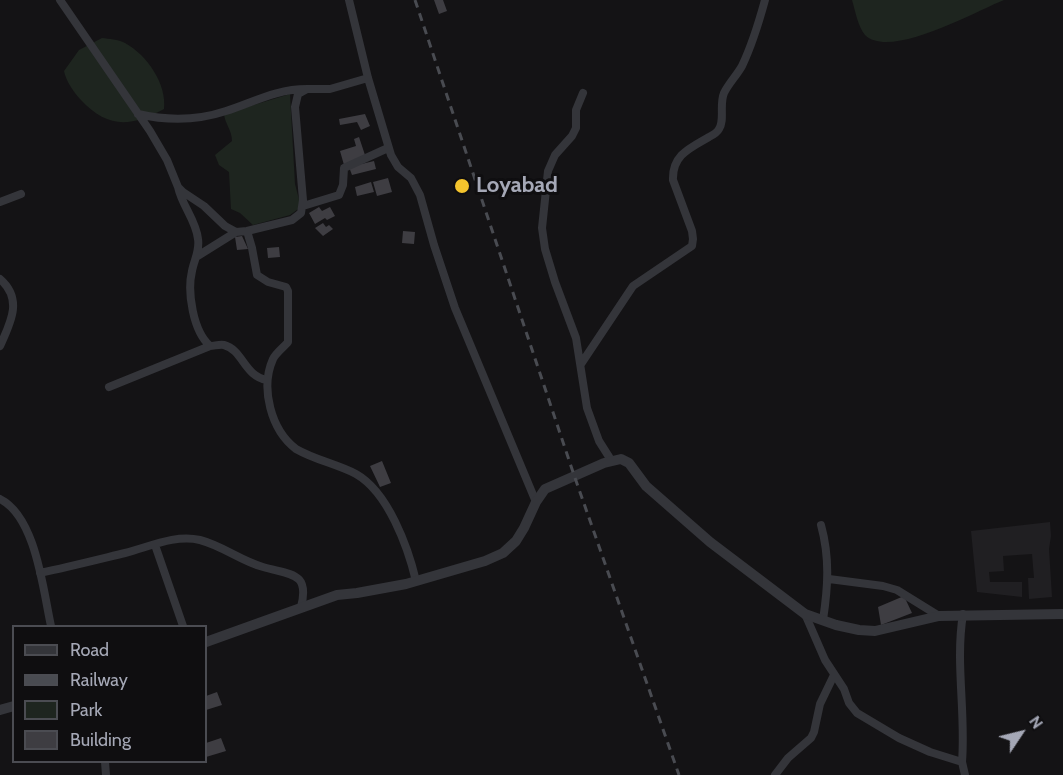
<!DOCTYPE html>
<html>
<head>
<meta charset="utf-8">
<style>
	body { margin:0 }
	#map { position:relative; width:1063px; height:775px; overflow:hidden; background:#141315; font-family:Cabin,sans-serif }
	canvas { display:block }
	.legend { position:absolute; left:12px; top:625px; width:195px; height:138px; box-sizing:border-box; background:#0f0e10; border:2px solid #4b4c52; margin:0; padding:8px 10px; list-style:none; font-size:18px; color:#a5a8b6 }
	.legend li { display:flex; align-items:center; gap:12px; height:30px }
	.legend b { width:30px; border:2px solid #4b4c52 }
	.north { position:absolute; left:991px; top:703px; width:60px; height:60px; -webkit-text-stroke:4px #0f0e10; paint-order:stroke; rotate:55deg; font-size:16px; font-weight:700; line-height:24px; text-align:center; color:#a5a8b6 }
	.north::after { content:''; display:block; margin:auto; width:21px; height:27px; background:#a5a8b6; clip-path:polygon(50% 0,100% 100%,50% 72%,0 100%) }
</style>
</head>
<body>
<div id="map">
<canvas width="1063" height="775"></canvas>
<ul class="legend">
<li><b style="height:8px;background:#34353a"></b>Road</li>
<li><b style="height:8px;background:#494b51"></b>Railway</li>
<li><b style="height:16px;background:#1e251f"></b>Park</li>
<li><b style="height:16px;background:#3e3d42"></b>Building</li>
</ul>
<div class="north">N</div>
</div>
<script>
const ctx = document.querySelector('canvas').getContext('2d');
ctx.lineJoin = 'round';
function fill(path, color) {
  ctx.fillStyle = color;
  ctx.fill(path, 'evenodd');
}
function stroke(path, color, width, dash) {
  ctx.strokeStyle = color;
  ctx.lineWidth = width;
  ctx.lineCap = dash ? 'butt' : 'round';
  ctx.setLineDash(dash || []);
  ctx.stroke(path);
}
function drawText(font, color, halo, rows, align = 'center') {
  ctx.font = font + ' Cabin,sans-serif';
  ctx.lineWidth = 6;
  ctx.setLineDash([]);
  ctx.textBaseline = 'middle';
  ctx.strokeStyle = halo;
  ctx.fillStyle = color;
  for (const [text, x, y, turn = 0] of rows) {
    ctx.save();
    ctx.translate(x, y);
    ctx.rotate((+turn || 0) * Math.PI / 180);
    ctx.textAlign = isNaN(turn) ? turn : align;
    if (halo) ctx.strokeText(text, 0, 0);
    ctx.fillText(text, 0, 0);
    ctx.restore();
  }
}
const built = new Path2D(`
	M1050,522L1051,536L1049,549L1052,597L1029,599L1028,578H1034L1032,554L1003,556L1004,571L989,572L990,582H1022V597L977,592L971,531Z`);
const green = new Path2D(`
	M852,0H1004C976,11 890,60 865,35C858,27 855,10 852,0Z
	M102,38C109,39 118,39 125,43C147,55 167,84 164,109C130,127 108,129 80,99C73,91 66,81 64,71L79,50Z
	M290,94L295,184L301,207L290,215L253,225L240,213L231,209L229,172L219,165L215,155L232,141C232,130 225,124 224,114Z`);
const building = new Path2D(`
	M434,0H443L447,11L439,14Z
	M365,114L370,126L361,130L357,122L340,125L339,119Z
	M359,137L366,158L344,165L340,151L356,146L354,139Z
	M374,161L376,169L352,175L349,167Z
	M388,178L392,192L377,196L373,182Z
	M371,182L374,192L357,196L355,187Z
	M319,207L322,211L330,207L335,216L327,220L325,218L315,224L309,213Z
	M323,223L326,227L329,225L333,229L323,236L315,228Z
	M403,231L415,232L414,244L402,243Z
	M242,236L248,249L237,250L235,237Z
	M279,247L280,257L268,258L267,248Z
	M382,461L391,483L380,487L370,466Z
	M904,596L912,613L881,625L878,607Z
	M217,692L222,705L206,710V696Z
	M221,738L226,751L206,757V743Z`);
const minor = new Path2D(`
	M60,0L150,131L167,160L178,187L183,192L204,206L225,226L236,232L247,231L292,220L301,213L303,200L295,107L298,94L307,89H330L368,78
	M349,0L368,78L391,155L398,167L411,178L420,195L434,245L455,308L536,502
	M583,93L576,110V128L572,136L555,155L548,171L542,228L545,249L555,282L576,338L587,408L599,441L611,460
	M138,114C168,121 196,121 226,111C254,102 276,89 307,89
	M178,187C182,206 196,220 198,239C200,251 194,260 192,271C187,292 193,331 210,346C214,346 220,344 224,345C243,350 244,376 267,380
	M0,202L21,194
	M303,206L339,195L343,185L344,168L388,148
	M247,231L252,248L257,275L268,282L286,287L288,291V342C284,347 276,353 273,359C260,388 271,430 296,449C315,460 337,464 356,474C388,492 408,547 416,581
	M196,257L236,232
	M0,279C23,299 11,322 0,346
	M581,364L633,286L692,246L693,239L692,231L673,180C672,155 690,148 709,137C713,135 717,133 719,129C725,120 719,105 724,93C729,83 737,75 742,66C752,45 759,22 765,0
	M109,387L210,346
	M0,499C36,517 43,590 51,626
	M821,525C830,558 828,587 823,620
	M155,545L183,626
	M40,573C68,567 96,560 125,553C149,547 175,534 200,540C223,546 241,561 263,567C291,575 310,572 301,607
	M829,579L883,586L897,590L939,616
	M805,614L825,660L844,689L849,703L857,713L899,738L930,752L962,762L965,775
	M105,762L106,775
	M962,762C966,712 955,663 963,614
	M775,775L788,758L811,738L814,732L820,704L834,675`);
const tertiary = new Path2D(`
	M206,642L337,595L357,593L406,584L485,561L503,553L516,541L524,528L536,502L545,489L604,463L621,459L629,463L646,486L710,542L805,614L836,625L859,630L875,631L939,616L1063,614
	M0,710L14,706`);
const rail = new Path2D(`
	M415,0L574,475L679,775`);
const markers = [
	[462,186,8,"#f4c42d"]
];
const poiNames = [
	["Loyabad",476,186]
];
fill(built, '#201f22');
fill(green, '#1e251f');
fill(building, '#3e3d42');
stroke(minor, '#34353a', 8);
stroke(tertiary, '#34353a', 10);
stroke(rail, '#494b51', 3, [8, 6]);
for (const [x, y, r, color] of markers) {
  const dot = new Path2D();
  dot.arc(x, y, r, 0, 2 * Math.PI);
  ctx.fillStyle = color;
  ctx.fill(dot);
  stroke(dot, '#0f0e10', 2);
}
drawText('bold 22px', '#a5a8b6', '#0f0e10', poiNames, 'left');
</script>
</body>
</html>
